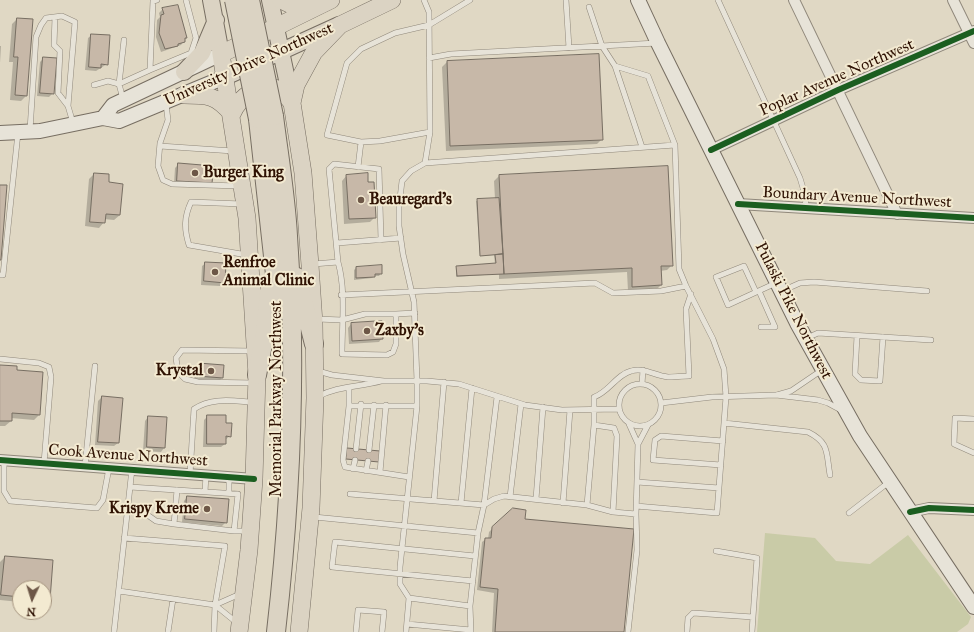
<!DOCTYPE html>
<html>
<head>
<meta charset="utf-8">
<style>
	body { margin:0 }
	#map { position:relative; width:974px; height:632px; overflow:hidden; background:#e0d8c4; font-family:"IM FELL Great Primer",serif }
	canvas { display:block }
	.north { position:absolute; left:12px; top:580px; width:40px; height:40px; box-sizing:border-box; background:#f3ead1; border:1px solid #a5947f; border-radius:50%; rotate:184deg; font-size:11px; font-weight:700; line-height:16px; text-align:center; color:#2f1203 }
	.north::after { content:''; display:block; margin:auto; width:14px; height:18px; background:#6d5747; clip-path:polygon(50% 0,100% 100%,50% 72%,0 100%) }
</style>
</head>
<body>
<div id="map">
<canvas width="974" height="632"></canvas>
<div class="north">N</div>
</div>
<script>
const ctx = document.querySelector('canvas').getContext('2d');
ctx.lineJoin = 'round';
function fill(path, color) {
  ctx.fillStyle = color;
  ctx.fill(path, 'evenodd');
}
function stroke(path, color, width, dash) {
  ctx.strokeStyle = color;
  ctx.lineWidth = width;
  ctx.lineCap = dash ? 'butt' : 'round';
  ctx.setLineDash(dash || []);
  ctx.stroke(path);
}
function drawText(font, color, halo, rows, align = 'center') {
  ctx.font = font + ' "IM FELL Great Primer",serif';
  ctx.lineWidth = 4;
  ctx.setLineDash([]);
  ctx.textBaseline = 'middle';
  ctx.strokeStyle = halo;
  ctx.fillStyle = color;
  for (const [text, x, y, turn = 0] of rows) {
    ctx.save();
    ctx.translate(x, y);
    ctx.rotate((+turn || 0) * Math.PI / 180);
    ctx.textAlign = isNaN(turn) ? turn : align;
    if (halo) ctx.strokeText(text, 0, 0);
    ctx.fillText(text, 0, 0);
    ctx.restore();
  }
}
const green = new Path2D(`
	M765,533L815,538L836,561L870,564L908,535L971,617L968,624L957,632H757Z`);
const shadow = new Path2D(`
	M163,9L186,38L181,45L161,52L156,37L157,20L160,17L159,13Z
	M17,19L26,96L21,101L10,100L13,62H9L12,24Z
	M92,35L107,64L96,71L85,70L88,38Z
	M0,46H1L0,63Z
	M44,58L53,93L49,97L37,96L40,62Z
	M447,62L602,139L597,144L446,151L442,67Z
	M179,164L208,187L174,184L175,168Z
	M94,174L107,183L122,185L120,215L114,220L104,219V222L99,228L85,226L89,179Z
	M347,175L367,183L375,217L370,222L344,224L342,181Z
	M499,176L672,265L667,270L660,271L661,285L656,290L628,291L627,272L499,279V274L456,277V267L495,264L494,255L480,256L476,201L495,199L494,181Z
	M206,263L224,282L220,286L201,285L202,266Z
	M381,266V273L379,276H374L372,278L354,280V270L356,268Z
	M351,324L382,338L379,342L349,344L348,328Z
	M198,364L222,378L219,381L194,380V368Z
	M0,366L15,370L39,415L34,420L11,418V421L5,426H0Z
	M102,397L118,443L114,446L95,445L98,401Z
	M208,416L225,424L230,436L225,440V444L221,447H203L204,420Z
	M148,417L164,448L161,452L143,451L145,421Z
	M347,449L378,461L345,459Z
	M187,497L226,522L222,526L182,522L184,501Z
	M524,520L623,632H492L494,593L477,590L482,542L486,539H488L489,532L493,528Z
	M5,557L52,561L49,599L44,604V588H20V602L0,600V562Z`);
const building = new Path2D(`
	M178,5L187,38H185V42L178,44V46L165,49L159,33L161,15L164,14L162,8Z
	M17,18L33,19L27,96L15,95L18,57H14Z
	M91,34L110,35L108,65L101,64V68L89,67Z
	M599,54L603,140L450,146L447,61Z
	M43,57L57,58L54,94L40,93Z
	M178,163L214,166L212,183L177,181Z
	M668,166L673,266H661L662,285L632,287V268L504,274L499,175Z
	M94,173L109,174V182L123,184L120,215L106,214L105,223L90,222Z
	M368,173V182H374L376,218L349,219L346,175Z
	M0,185H7L1,260H0Z
	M499,198L503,254L480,256L477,199Z
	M503,254L504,274L457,276L456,266L496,263L495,255Z
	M205,262L226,263L225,283L204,281Z
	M382,265V274H375V277L356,278V267Z
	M382,321L383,339L352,341L351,323Z
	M198,363L224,365L223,378L197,376Z
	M0,365L17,366V370L43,372L40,415L12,413V421H0Z
	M102,396L123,398L119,443L98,442Z
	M207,415H226V423H232L231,437L226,436V444H207Z
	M148,416L167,417L165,448L147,447Z
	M347,448L380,451L379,462L346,459Z
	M187,496L229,499L227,523L185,519Z
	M513,508L526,510L525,519L634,529L624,632H495L498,589L480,587L485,538H491L492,527Z
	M5,556L53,560L50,600L44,599V588H20V597L1,595Z`);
const service = new Path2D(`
	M424,0L429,12L430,132L425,163
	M566,0L569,48
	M718,0L800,178L806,198L805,208
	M589,7L602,46L615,66L648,76L675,145
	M55,17L54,45L60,51L58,93L68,106
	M429,58L451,54L657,43
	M615,66L642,147
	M150,70L191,53L196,38L186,0
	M94,85L108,81L119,84L150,70L153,1L157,0
	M123,99L119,84L124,40
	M166,104L168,120L160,143L158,166L163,180L172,184L239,186
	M30,130L36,37L41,25L46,18L62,16L75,22L68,106L73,123
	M430,132L380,141L361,142L327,135L347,63L361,49L395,33L429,25L470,0
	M160,146L233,151
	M358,167L361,142
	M242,204L191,202C184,217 184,229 189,245L247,255
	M337,243L401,238
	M313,264L338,262
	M0,275H3L18,133
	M759,291L775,327H761
	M782,291L800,283L814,282L927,291
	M756,292L744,266L716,277L728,305L776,283
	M341,295L595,283L613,293L661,291L686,286
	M396,314L415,313
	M317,319L342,320L365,314H396V344L393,352L387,355L342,354C342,325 346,290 338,262L329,169L334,164L379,169L381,240
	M857,336L855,374L861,380L880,381L883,337
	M807,338L818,333L931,340
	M252,351L182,350L176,358L178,372L185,379L198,382L254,383
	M0,359L39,363L49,367L51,377L44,463
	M318,371L332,375L384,381H427L459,384L525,405L562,410L618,409
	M619 405a21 21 0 1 1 42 0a21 21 0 1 1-42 0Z
	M642,384L643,370
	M349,387V406L343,460L345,467L409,477
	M777,395L791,391L822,370
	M317,397C337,386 359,387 381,381
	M661,403L712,397L776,395L818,400L828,403L841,410
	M349,406H417
	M974,419L955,418L954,444L974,453
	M724,423L808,432C830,443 826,453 830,475
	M629,424L638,444
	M594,425V397C609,392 616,375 631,371C644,367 655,376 668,377C675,377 682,376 689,376L686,309L691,294
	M356,449L361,404
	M369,450L374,405
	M4,460V491L10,501L97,508L103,500L109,468
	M721,465L653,460L655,440L661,436L723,441
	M85,466L95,366
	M353,469L355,460
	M366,471L368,461
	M380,472L386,405
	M190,474L194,409C212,397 233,401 253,402
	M637,482L719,488
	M130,487L238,494L234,531H248
	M205,492L206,475
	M229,493V477
	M350,494L484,505L497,397
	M510,497L521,404
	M536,499L543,407
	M434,501L444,382
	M461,503L472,388
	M563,503L570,410
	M587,505L594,425L614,428L617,436L613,512
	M127,508L139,509L156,521L174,524L234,531
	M849,513L889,482
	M314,517L478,533
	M174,524L177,490
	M124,538L225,546L215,605L214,632
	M716,551L757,558L752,632
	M473,581L332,567L335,542L475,556
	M119,591L215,605L236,622
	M215,605L240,594
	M470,606L478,533L484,505L494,499L504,496L587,505L613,512L636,514
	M407,624L471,630
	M114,632L132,469
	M168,632L173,599
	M356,632L358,610L384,612L382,632
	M406,632L409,598
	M471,632L470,606L409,598L400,584V567L417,406V381L414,302L403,254L399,226V207L402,181L411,171L425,163L675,145L679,269L686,286L713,339L724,369L726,397L717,513L636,506
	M628,632L637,550L636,514L638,444L648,425
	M687,632L688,618L693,613L753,617`);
const minor = new Path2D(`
	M794,0L897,214
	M953,0L974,43
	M711,150L838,90L974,31
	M738,204L974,218
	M0,460L254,479
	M910,512L929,508L974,510`);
const secondary = new Path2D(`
	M638,0L658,43L797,323L860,436L974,607
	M103,118L113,105L221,54
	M0,133L40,131L103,118L119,121L225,77`);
const primary = new Path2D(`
	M211,0L221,54
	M270,0L292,103
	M184,72L202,53L216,20
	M225,77L339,25`);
const trunk = new Path2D(`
	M281,0L293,6H315
	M184,95C208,95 216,95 232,114
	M232,114C239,97 262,79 281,91C285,94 289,99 292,103
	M239,632L249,550L254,479L257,375L247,218L221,54L331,0
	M299,632L311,508L315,398L314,323L310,265L303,173L292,103L296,85L314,52L340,25L392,0`);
const motorway = new Path2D(`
	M274,116C279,156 286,196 288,236C297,368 291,501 276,632
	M258,119L279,311
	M297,277L314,344
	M257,375L265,334L269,291`);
const motorwayBridge = new Path2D(`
	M234,0L258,119
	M250,0L274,116`);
const cycleway = new Path2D(`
	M711,150L838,90L974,31
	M738,204L974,218
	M0,460L254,479
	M910,512L929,508L974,510`);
const markers = [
	[195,173,4,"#6d5747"],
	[361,200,4,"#6d5747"],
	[215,272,4,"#6d5747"],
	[367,331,4,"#6d5747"],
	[211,371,4,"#6d5747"],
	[207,509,4,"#6d5747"]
];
const streetNames = [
	["University Drive Northwest",249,65,-24],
	["Poplar Avenue Northwest",837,78,-24],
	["Boundary Avenue Northwest",857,198,3],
	["Pulaski Pike Northwest",793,311,63],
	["Memorial Parkway Northwest",277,399,-90],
	["Cook Avenue Northwest",128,456,4]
];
const poiNames = [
	["Burger King",203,173],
	["Beauregard's",369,200],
	["Renfroe",223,263],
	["Animal Clinic",223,281],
	["Zaxby's",375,331],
	["Krystal",203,371,"right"],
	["Krispy Kreme",199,509,"right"]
];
fill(green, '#c9cba7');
fill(shadow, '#0003');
fill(building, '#c7b8a8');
stroke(building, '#776e62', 1);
stroke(service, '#90887b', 6);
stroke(minor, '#90887b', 12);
stroke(secondary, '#776e62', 16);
stroke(primary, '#776e62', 18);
stroke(trunk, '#776e62', 18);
stroke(motorway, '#776e62', 20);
stroke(service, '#e7e3d8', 5);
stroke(minor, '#e7e3d8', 10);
stroke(secondary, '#e7e3d8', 14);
stroke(primary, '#dbd3c3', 16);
stroke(trunk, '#dbd3c3', 17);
stroke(motorway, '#dbd3c3', 18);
stroke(motorwayBridge, '#776e62', 20, []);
stroke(motorwayBridge, '#dbd3c3', 18);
stroke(cycleway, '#1b5e20', 6);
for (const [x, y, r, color] of markers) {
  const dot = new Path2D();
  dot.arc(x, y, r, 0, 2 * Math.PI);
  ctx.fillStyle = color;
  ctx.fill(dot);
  stroke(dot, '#f3ead1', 1.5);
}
drawText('16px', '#2f1203', '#f3ead1', streetNames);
drawText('bold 16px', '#2f1203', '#f3ead1', poiNames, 'left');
</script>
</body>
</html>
